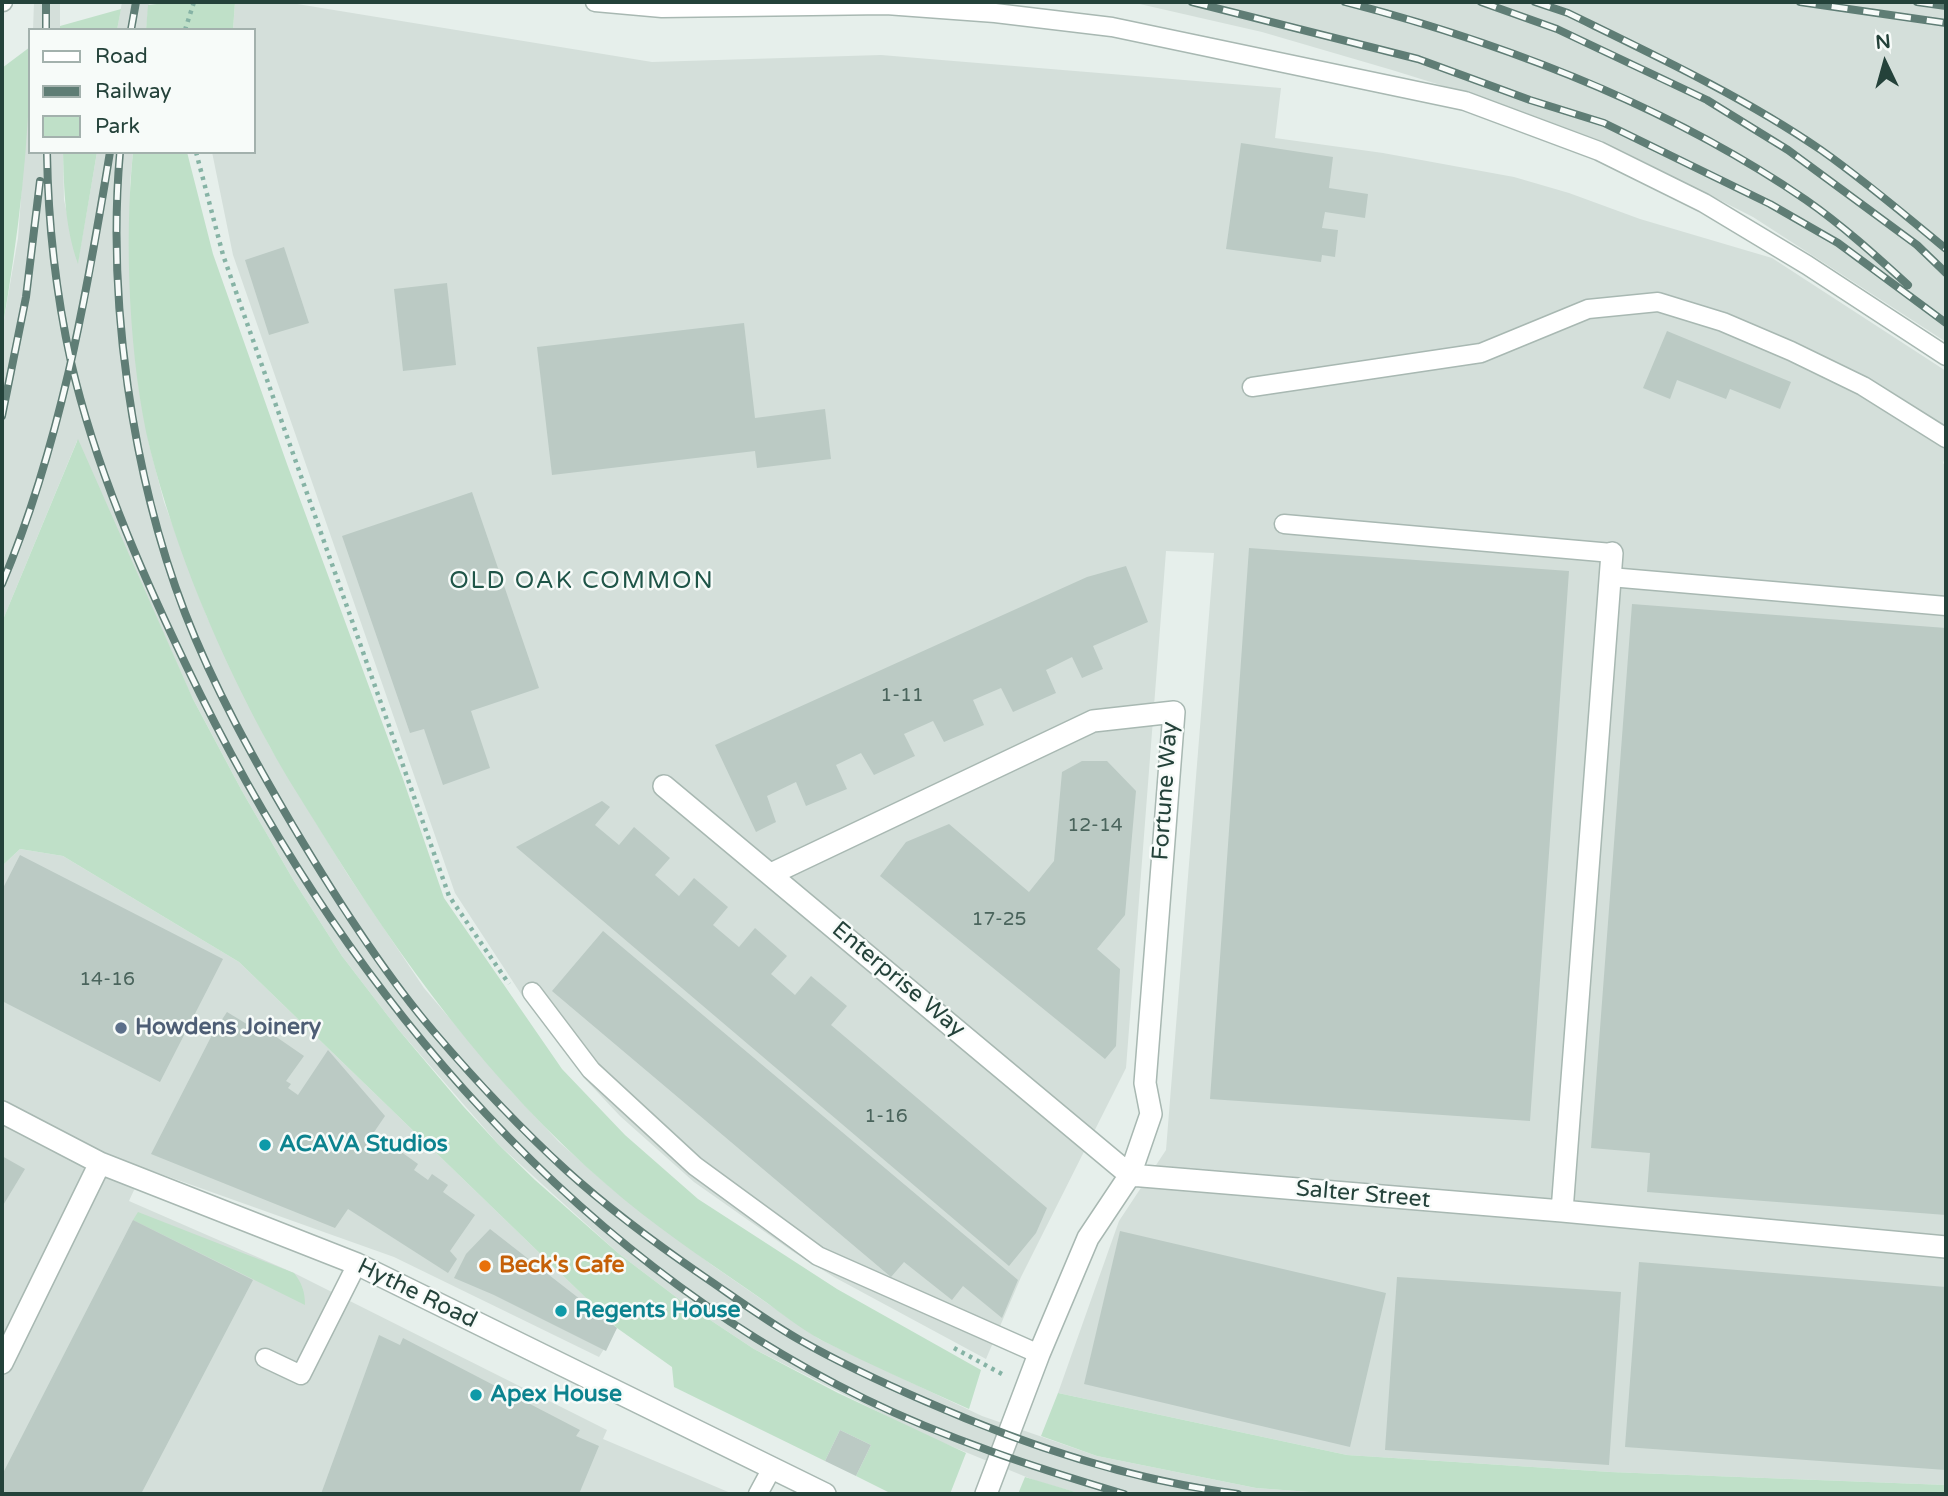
<!DOCTYPE html>
<html>
<head>
<meta charset="utf-8">
<style>
	body { margin:0 }
	#map { position:relative; width:1948px; height:1496px; overflow:hidden; background:#e6efeb; font-family:"Varela Round",sans-serif }
	canvas { display:block }
	.frame { position:absolute; inset:0; border:4px solid #24423a; pointer-events:none }
	.legend { position:absolute; left:28px; top:28px; width:228px; height:126px; box-sizing:border-box; background:#f7fbf9; border:2px solid #a3b1ad; margin:0; padding:9px 12px; list-style:none; font-size:21px; color:#24423a }
	.legend li { display:flex; align-items:center; gap:14px; height:35px }
	.legend b { width:35px; border:2px solid #a3b1ad }
	.north { position:absolute; left:1850px; top:28px; width:70px; height:70px; -webkit-text-stroke:5px #f7fbf9; paint-order:stroke; rotate:355deg; font-size:19px; font-weight:700; line-height:28px; text-align:center; color:#24423a }
	.north::after { content:''; display:block; margin:auto; width:24px; height:32px; background:#24423a; clip-path:polygon(50% 0,100% 100%,50% 72%,0 100%) }
</style>
</head>
<body>
<div id="map">
<canvas width="1948" height="1496"></canvas>
<div class="frame"></div>
<ul class="legend">
<li><b style="height:9px;background:#fff"></b>Road</li>
<li><b style="height:9px;background:#5f7d75"></b>Railway</li>
<li><b style="height:19px;background:#bfe0c8"></b>Park</li>
</ul>
<div class="north">N</div>
</div>
<script>
const ctx = document.querySelector('canvas').getContext('2d');
ctx.lineJoin = 'round';
function fill(path, color) {
  ctx.fillStyle = color;
  ctx.fill(path, 'evenodd');
}
function stroke(path, color, width, dash) {
  ctx.strokeStyle = color;
  ctx.lineWidth = width;
  ctx.lineCap = dash ? 'butt' : 'round';
  ctx.setLineDash(dash || []);
  ctx.stroke(path);
}
function drawText(font, color, halo, rows, align = 'center') {
  ctx.font = font + ' "Varela Round",sans-serif';
  ctx.lineWidth = 5;
  ctx.setLineDash([]);
  ctx.textBaseline = 'middle';
  ctx.strokeStyle = halo;
  ctx.fillStyle = color;
  for (const [text, x, y, turn = 0] of rows) {
    ctx.save();
    ctx.translate(x, y);
    ctx.rotate((+turn || 0) * Math.PI / 180);
    ctx.textAlign = isNaN(turn) ? turn : align;
    if (halo) ctx.strokeText(text, 0, 0);
    ctx.fillText(text, 0, 0);
    ctx.restore();
  }
}
const built = new Path2D(`
	M34,2H60V30H33Z
	M122,2H149L146,30H117Z
	M235,2H285L652,62L881,55L1281,88L1275,138L1383,153L1514,177L1569,193L1640,219L1772,258L1946,371V455L1943,463L1946,466V1485L1610,1472L1347,1455L1058,1393L1119,1221L1166,1150L1214,553L1166,551L1126,1068L1021,1277L986,1359L834,1277L792,1251L694,1182L620,1116L586,1080L521,994L455,893L233,255L212,152H254V30H233Z
	M1131,2H1946V342L1753,217L1605,142L1495,102L1392,70L1262,32Z
	M30,77V152H63L64,200L78,262L97,152H133L130,184V285L139,389L149,444L164,502L207,617L270,747L348,875L424,988L512,1092L559,1142L611,1188L712,1265L819,1339L982,1416L1097,1456L1256,1488L1337,1494H1082L1036,1481L924,1435L754,1349L680,1300L618,1253L499,1145L398,1029L342,956L294,881L242,791L191,695L77,441L2,622V331L18,238Z
	M20,849L63,856L239,962L617,1328L599,1357L394,1257L144,1168L129,1201L294,1273L607,1430L603,1439L733,1494H2V866Z`);
const green = new Path2D(`
	M174,2H235L233,30H146L148,5Z
	M121,9L117,30H60V26Z
	M30,47C30,142 18,237 2,331V68Z
	M63,152H97L78,264C65,227 64,191 63,152Z
	M133,152H187L213,254L287,464L403,779L444,898L562,1069L625,1135L698,1199L837,1289L981,1370L969,1409C920,1387 871,1365 823,1341C797,1327 774,1307 750,1291C702,1258 652,1224 607,1185C491,1085 400,960 320,830C303,802 285,775 270,747C219,654 176,552 150,449C129,361 124,242 133,152Z
	M78,439L193,699L242,791L294,881L342,956L398,1029L463,1106L499,1145L535,1180L618,1253L680,1300L754,1349L838,1393L966,1453L950,1494H892L856,1476L871,1445L840,1430L825,1461L674,1387L672,1367L617,1328L239,962L63,856L20,849L2,866V622Z
	M138,1212L294,1273C302,1283 305,1292 305,1305L133,1220Z
	M1058,1393L1347,1455L1610,1472L1946,1485V1494H1337L1256,1488L1097,1456L1041,1436Z
	M1025,1477L1082,1494H1018Z`);
const building = new Path2D(`
	M1241,143L1333,157L1329,188L1368,194L1365,218L1325,212L1322,228L1338,230L1335,257L1322,255L1321,262L1226,249Z
	M284,247L309,323L269,335L245,260Z
	M447,283L456,365L403,371L394,289Z
	M744,323L755,418L825,409L831,459L757,468L755,451L552,475L537,347Z
	M1667,331L1791,382L1780,409L1730,389L1726,399L1677,380L1670,399L1643,388Z
	M472,492L539,688L471,711L490,768L443,785L424,729L410,733L342,536Z
	M1249,548L1569,571L1530,1121L1210,1099Z
	M1126,566L1148,622L1093,646L1103,669L1082,678L1072,657L1046,670L1056,693L1013,712L1001,688L973,700L984,725L944,742L933,721L904,734L915,756L874,775L861,753L836,765L847,789L806,806L796,782L767,796L776,822L756,832L715,745L1087,577Z
	M1632,604L1946,628V1215L1647,1192L1650,1153L1591,1148Z
	M1082,761H1107L1136,791L1125,915L1097,949L1120,969L1116,1046L1105,1059L880,876L906,842L949,824L1029,892L1054,861L1062,772Z
	M602,801L610,807L595,825L619,845L634,827L670,858L655,875L679,896L694,878L728,907L713,925L739,947L755,928L787,956L771,974L795,995L811,976L847,1006L831,1025L1047,1208L1036,1233L1009,1266L516,847Z
	M20,855L223,959L160,1082L2,1001V890Z
	M603,931L1018,1280L1002,1318L963,1286L952,1300L904,1262L891,1277L552,991Z
	M227,1012L255,1029L259,1025L304,1056L286,1081L291,1084L288,1088L298,1095L328,1050L385,1116L368,1141L381,1149L386,1141L418,1164L414,1170L428,1180L432,1174L448,1185L443,1192L475,1215L450,1251L457,1259L448,1273L348,1209L335,1228L151,1154L213,1033Z
	M2,1156L25,1169L2,1207Z
	M133,1220L253,1280L141,1494H2V1475Z
	M490,1229L617,1328L606,1351L494,1295L454,1278L466,1254Z
	M1120,1231L1386,1293L1350,1447L1084,1384Z
	M1639,1262L1946,1287V1470L1625,1447Z
	M1397,1277L1621,1292L1609,1465L1385,1450Z
	M379,1335L400,1345L403,1338L580,1430L576,1436L599,1446L579,1494H321Z
	M840,1430L871,1445L856,1476L825,1461Z`);
const path = new Path2D(`
	M185,30L194,2
	M196,152L223,255L449,896L509,984
	M954,1348L1002,1374`);
const service = new Path2D(`
	M2,2H3
	M595,2L662,8L886,5L995,13L1112,27L1465,101L1599,151L1704,203L1807,265L1946,356
	M1252,387L1481,353L1588,309L1658,302L1723,322L1791,351L1863,386L1946,438
	M1284,524L1612,553
	M1610,577L1946,606
	M532,992L591,1070L695,1166L818,1256L1039,1354
	M265,1358L301,1375L357,1264
	M758,1494L772,1468`);
const minor = new Path2D(`
	M664,786L1130,1175
	M771,874L1093,721L1174,712L1145,1083L1151,1114L1130,1175L1088,1238L1039,1354L986,1494
	M2,1112L100,1163L357,1264L825,1494
	M1130,1175L1562,1211L1946,1247
	M1562,1211L1612,553
	M2,1363L100,1163`);
const rail = new Path2D(`
	M1192,2L1418,59L1530,100L1604,123L1770,204L1838,243L1946,323
	M1345,2C1507,44 1667,105 1806,200C1842,225 1875,255 1908,285
	M1481,2L1557,29L1707,100L1788,150L1917,245L1946,273
	M1535,2L1568,13C1654,55 1742,96 1821,150C1865,181 1905,215 1946,249
	M1800,2L1946,23
	M1917,2L1946,6
	M46,30V2
	M131,30L136,2
	M47,152C48,222 56,294 71,362C95,466 139,567 185,663C332,971 554,1246 865,1399C947,1439 1036,1468 1124,1494
	M120,152C107,300 132,475 185,613C214,688 253,758 293,826C334,895 382,971 434,1032C475,1080 520,1128 566,1170C609,1209 655,1243 703,1276C734,1297 765,1320 798,1339C840,1363 883,1383 927,1402C1027,1446 1130,1480 1238,1494
	M2,416L26,297L40,181
	M2,584C60,446 86,299 110,152`);
const markers = [
	[121,1028,7,"#5c6f8a"],
	[265,1145,7,"#0f9aa8"],
	[485,1266,7,"#e8710a"],
	[561,1311,7,"#0f9aa8"],
	[476,1395,7,"#0f9aa8"]
];
const numberNames = [
	["1-11",902,696],
	["12-14",1095,826],
	["17-25",999,920],
	["14-16",107,980],
	["1-16",886,1117]
];
const streetNames = [
	["Fortune Way",1166,791,-86],
	["Enterprise Way",898,980,40],
	["Salter Street",1363,1195,5],
	["Hythe Road",417,1294,26]
];
const serviceNames = [
	["Howdens Joinery",135,1028]
];
const cultureNames = [
	["ACAVA Studios",279,1145],
	["Regents House",575,1311],
	["Apex House",490,1395]
];
const foodNames = [
	["Beck's Cafe",499,1266]
];
const neighbourhoodNames = [
	["OLD OAK COMMON",582,582]
];
fill(built, '#d4dfda');
fill(green, '#bfe0c8');
fill(building, '#bbcac4');
stroke(service, '#a8b8b2', 21);
stroke(minor, '#a8b8b2', 24);
stroke(path, '#86b3a5', 4.5, [3.5, 5]);
stroke(service, '#fff', 18);
stroke(minor, '#fff', 21);
stroke(rail, '#5f7d75', 8);
stroke(rail, '#f7fbf9', 5, [16]);
for (const [x, y, r, color] of markers) {
  const dot = new Path2D();
  dot.arc(x, y, r, 0, 2 * Math.PI);
  ctx.fillStyle = color;
  ctx.fill(dot);
  stroke(dot, '#f7fbf9', 2.5);
}
drawText('19px', '#4a645c', null, numberNames);
drawText('23px', '#24423a', '#f7fbf9', streetNames);
drawText('bold 23px', '#4e5e75', '#f7fbf9', serviceNames, 'left');
drawText('bold 23px', '#0d838f', '#f7fbf9', cultureNames, 'left');
drawText('bold 23px', '#c56008', '#f7fbf9', foodNames, 'left');
ctx.letterSpacing = '2px';
drawText('24px', '#1f5548', '#f7fbf9', neighbourhoodNames);
ctx.letterSpacing = '0px';
</script>
</body>
</html>
